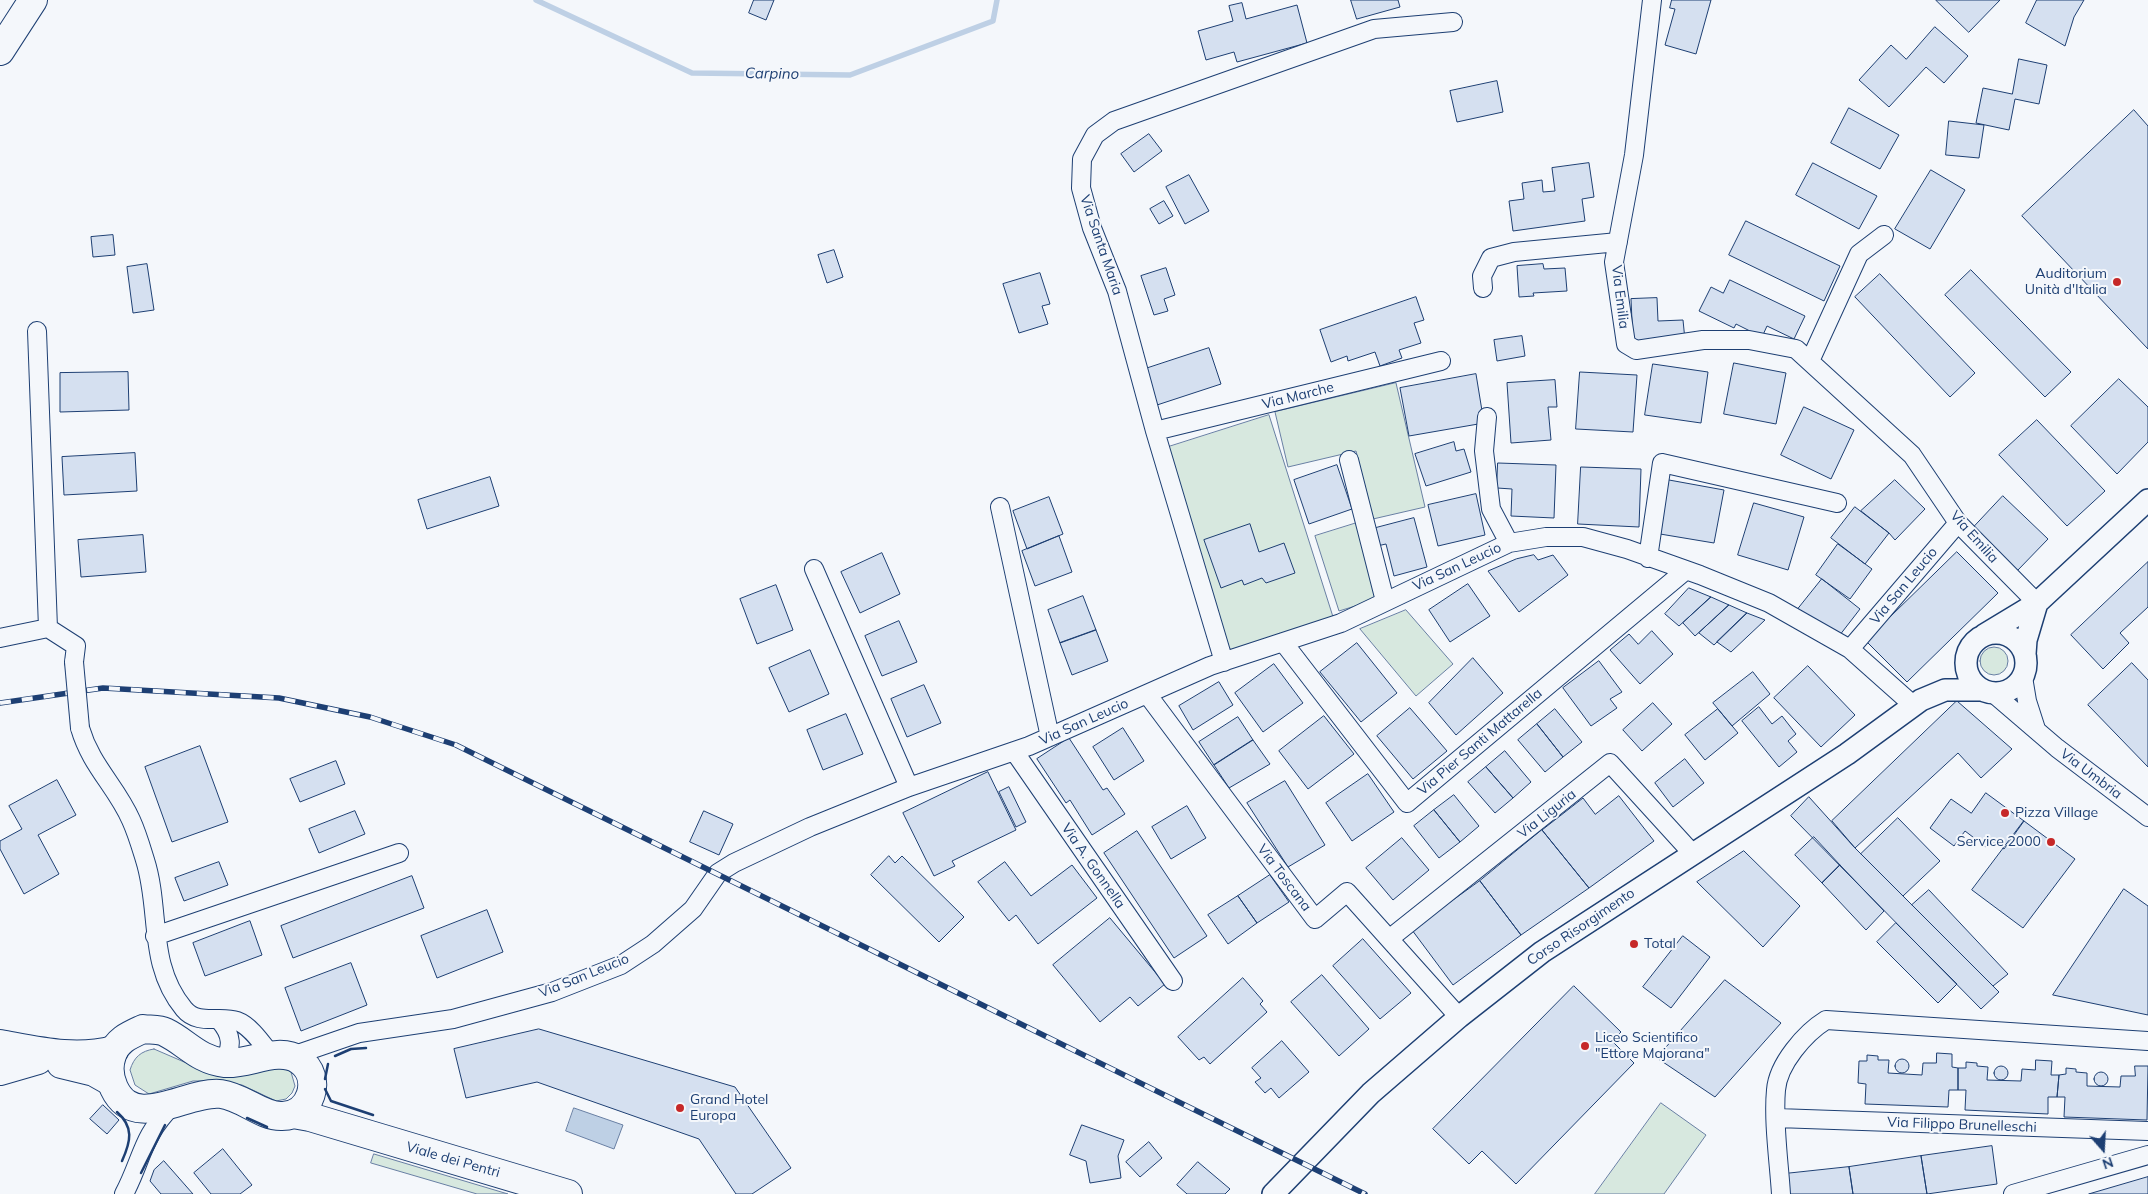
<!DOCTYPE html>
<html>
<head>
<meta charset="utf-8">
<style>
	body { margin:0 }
	#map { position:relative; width:2148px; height:1194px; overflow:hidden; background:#f4f7fb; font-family:Mulish,sans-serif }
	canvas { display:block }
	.north { position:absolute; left:2078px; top:1124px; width:50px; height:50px; -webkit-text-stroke:4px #f4f7fb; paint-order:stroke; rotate:161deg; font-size:14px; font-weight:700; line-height:20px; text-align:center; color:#1d3f73 }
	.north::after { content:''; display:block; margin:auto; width:18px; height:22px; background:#1d3f73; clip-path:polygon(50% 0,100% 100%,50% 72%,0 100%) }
</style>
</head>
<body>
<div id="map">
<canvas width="2148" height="1194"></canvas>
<div class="north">N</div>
</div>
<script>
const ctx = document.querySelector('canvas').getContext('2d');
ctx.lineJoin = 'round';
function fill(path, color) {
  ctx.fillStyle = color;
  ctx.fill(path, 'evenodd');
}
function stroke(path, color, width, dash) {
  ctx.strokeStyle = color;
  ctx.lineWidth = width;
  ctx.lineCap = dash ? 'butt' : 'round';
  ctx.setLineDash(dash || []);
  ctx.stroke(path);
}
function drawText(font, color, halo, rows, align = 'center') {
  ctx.font = font + ' Mulish,sans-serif';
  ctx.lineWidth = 4;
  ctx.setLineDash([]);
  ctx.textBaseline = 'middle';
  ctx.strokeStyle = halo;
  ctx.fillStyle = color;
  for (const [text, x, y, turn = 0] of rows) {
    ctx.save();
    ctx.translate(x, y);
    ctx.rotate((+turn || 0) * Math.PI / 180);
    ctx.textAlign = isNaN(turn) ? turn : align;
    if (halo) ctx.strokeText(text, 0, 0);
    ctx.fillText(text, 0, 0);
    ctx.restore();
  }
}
const green = new Path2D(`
	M1396,383L1425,507L1373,519L1356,451L1288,467L1275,412Z
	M1269,415L1334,620L1227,654L1162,449Z
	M1360,522L1378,599L1339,611L1315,536Z
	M1406,610L1453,664L1416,696L1360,629Z
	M1980 661a14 14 0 1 1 28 0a14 14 0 1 1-28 0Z
	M154,1049L212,1074L241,1076L272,1067L285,1068L291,1072L295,1086L292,1093L286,1099L276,1101L242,1085L210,1081H193L149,1094L135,1085L130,1070C134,1057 141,1051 154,1049Z
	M1661,1103L1706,1135L1664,1194H1595Z
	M374,1154L508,1194H477L371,1163Z`);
const water = new Path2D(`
	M574,1108L623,1125L614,1149L566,1131Z`);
const stream = new Path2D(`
	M536,0L692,73L850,75L993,21L997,0`);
const building = new Path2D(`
	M754,0H774L766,20L749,13Z
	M1351,0H1398L1400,7L1357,19Z
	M1672,0H1711L1696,54L1665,45L1675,9L1670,8Z
	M1936,0H2000L1969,32Z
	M2037,0H2084L2074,17L2065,46L2026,23Z
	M1242,3L1246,19L1297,5L1307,43L1237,62L1234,52L1206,60L1198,31L1233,21L1229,6Z
	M1935,27L1968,56L1944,83L1926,67L1889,107L1859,80L1891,45L1906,59Z
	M2019,59L2047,65L2039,104L2015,99L2009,130L1976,123L1983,88L2012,94Z
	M1497,81L1503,112L1457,122L1450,91Z
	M1849,108L1899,135L1880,169L1831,143Z
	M2134,110L2148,126V349L2022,216Z
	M1949,121L1984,125L1979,158L1946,155Z
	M1149,134L1162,151L1134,172L1121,154Z
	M1589,163L1594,197L1582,199L1585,221L1513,231L1509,201L1524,199L1522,183L1542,180L1543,192L1555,191L1552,168Z
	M1813,163L1877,196L1859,229L1796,195Z
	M1931,170L1965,190L1930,249L1895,229Z
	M1189,175L1209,211L1185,224L1166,187Z
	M1164,201L1173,216L1159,224L1150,209Z
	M1746,221L1840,266L1824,301L1729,255Z
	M113,235L115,255L93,257L91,237Z
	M834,250L843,277L827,283L818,255Z
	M147,264L154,310L133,313L127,267Z
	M1543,264L1544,269L1565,268L1567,291L1533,293L1534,296L1519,297L1517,266Z
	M1166,268L1175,295L1164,299L1168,311L1154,315L1141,276Z
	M1971,270L2071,372L2045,397L1945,295Z
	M1040,273L1050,304L1042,306L1048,324L1019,333L1003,284Z
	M1880,274L1975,373L1950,397L1855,297Z
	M1730,280L1805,316L1794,339L1767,326L1762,337L1736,324L1734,328L1699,311L1711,287L1723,293Z
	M1416,297L1424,320L1414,323L1421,343L1399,350L1402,358L1380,366L1375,352L1348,361L1347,356L1331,362L1320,330Z
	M1657,298L1658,321L1683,320L1685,340L1633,343L1631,299Z
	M1522,336L1525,356L1497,361L1494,340Z
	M1209,348L1221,384L1157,405L1145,369Z
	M1734,363L1786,373L1776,424L1724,414Z
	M1653,364L1708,372L1701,423L1645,415Z
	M128,372L129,410L60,412V373Z
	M1580,372L1637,375L1633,432L1576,429Z
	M1476,374L1484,423L1409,436L1400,388Z
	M2119,379L2148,407V442L2117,474L2071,426Z
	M1555,380L1557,407H1548L1551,440L1511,443L1507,383Z
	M1804,407L1854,430L1831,479L1781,455Z
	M2037,420L2105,491L2067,526L1999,455Z
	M1454,442L1456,451L1464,449L1471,472L1426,486L1415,454Z
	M135,453L137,491L64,495L62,457Z
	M1498,463L1556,465L1554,518L1511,516L1512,489L1497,488Z
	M1337,465L1352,509L1309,524L1294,480Z
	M1581,467L1641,469L1639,527L1578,524Z
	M490,477L499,506L427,529L418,500Z
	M1669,480L1724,490L1714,543L1660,534Z
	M1895,480L1925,509L1895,540L1889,533L1861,511Z
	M1476,494L1485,535L1438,546L1428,505Z
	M2003,496L2048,539L2017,571L1973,528Z
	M1049,497L1063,534L1027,549L1013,511Z
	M1754,503L1804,517L1788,570L1738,555Z
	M1855,507L1889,533L1865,564L1831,538Z
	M1414,518L1427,567L1394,576L1386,544L1377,546L1372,529Z
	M1250,524L1259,552L1284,543L1295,573L1266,583L1262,578L1244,585L1242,580L1221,588L1204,540Z
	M143,535L146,572L81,577L78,540Z
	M1059,536L1072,572L1035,586L1022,551Z
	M1838,544L1872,569L1850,599L1816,575Z
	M1957,552L1998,593L1907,682L1866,641Z
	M882,553L900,594L860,613L841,572Z
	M1534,555L1538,560L1553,555L1568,575L1519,612L1488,571L1516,559Z
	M2148,562V607L2120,633L2129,643L2103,669L2071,635Z
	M1822,579L1860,609L1836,640L1798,609Z
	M1468,584L1490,616L1450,642L1429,610Z
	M776,585L793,630L757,644L740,599Z
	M1689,588L1711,597L1679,626L1665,614Z
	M1083,596L1096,630L1060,643L1048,610Z
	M1711,597L1729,605L1695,636L1683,623Z
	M1729,605L1747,613L1714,645L1699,633Z
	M1747,613L1765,620L1731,652L1717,642Z
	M899,621L917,662L882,676L865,636Z
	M1096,630L1108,661L1072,675L1060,643Z
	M1652,631L1673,654L1640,684L1610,650L1629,634L1638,644Z
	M1357,643L1397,693L1361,722L1320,672Z
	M810,650L829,694L789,712L769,668Z
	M1473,658L1503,693L1456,735L1429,703Z
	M1599,661L1622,692L1610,699L1617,708L1591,726L1563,688Z
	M2132,663L2148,680V767L2088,705Z
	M1274,664L1303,703L1263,732L1235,693Z
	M1808,666L1855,715L1821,747L1774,698Z
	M1753,672L1770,694L1732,726L1713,703Z
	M1219,682L1233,705L1193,730L1179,706Z
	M924,685L941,723L907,737L891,699Z
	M1957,701L2012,749L1981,778L1958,753L1855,848L1832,821Z
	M1653,703L1672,724L1642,751L1623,730Z
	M1759,707L1772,724L1782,716L1796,734L1788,741L1797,752L1779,767L1742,721Z
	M1410,708L1447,751L1413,779L1377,736Z
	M1555,709L1582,742L1563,757L1537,724Z
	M1718,709L1738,733L1705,760L1685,735Z
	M846,714L863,754L823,770L807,730Z
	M1324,716L1354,754L1308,789L1279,751Z
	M1238,717L1253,740L1214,765L1199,742Z
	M1537,724L1563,757L1545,772L1518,740Z
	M1123,728L1144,761L1114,780L1093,747Z
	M1069,738L1103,790L1107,788L1125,814L1092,835L1070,800L1066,803L1037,759Z
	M1253,740L1270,764L1229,788L1214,765Z
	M200,746L228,822L172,842L145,767Z
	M1505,751L1531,782L1513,798L1486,767Z
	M1685,759L1704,783L1673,807L1655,783Z
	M336,761L345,784L300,802L290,779Z
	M1486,767L1513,798L1495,813L1468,782Z
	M988,772L1016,830L952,861L955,866L934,876L903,813Z
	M1368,774L1394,812L1352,841L1326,803Z
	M57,780L76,815L38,835L59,874L24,894L0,849V841L22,829L9,806Z
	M1285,781L1325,845L1288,867L1247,803Z
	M1009,787L1026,822L1016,827L999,792Z
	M1986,793L2024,821L2004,849L1991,840L1986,847L1965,831L1954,846L1930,828L1951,799L1971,813Z
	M1454,795L1479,826L1460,842L1434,810Z
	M1619,796L1654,841L1589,888L1542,830L1583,798L1595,814Z
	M1809,797L1855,848L1999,992L1981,1009L1791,816Z
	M1187,806L1206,838L1171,859L1152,827Z
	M1434,810L1460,842L1439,858L1414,826Z
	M355,811L365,834L319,853L309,829Z
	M704,811L733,824L719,855L690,842Z
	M1898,818L1940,861L1903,896L1861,854Z
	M2024,821L2075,859L2023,928L1972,890Z
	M1542,830L1589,888L1521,935L1480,881Z
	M1137,831L1207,936L1174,958L1104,853Z
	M1814,837L1840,865L1822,883L1795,855Z
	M1402,838L1429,870L1393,900L1366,868Z
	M1744,851L1800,906L1763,947L1697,882Z
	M889,856L895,863L902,856L964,917L939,942L871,875Z
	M219,862L228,885L184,901L175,878Z
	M1005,862L1031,896L1072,865L1097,898L1038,944L1016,915L1009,921L978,882Z
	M1840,865L1884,911L1866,930L1822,883Z
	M1270,875L1289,902L1257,923L1238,896Z
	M412,876L424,908L293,958L281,926Z
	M1480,881L1521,935L1453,985L1412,930Z
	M2124,889L2148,906V1015L2053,995Z
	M1929,890L2008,974L1993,986L1912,905Z
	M1238,896L1257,923L1228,944L1208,915Z
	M487,910L503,952L437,978L421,936Z
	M1110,918L1165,984L1138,1006L1130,997L1100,1022L1053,965Z
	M250,921L262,955L205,976L193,943Z
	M1896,923L1957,984L1938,1003L1877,942Z
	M1683,936L1710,957L1671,1008L1643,987Z
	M1363,939L1411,993L1380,1019L1333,966Z
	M351,963L367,1005L301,1031L285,988Z
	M1322,975L1369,1029L1339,1056L1291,1002Z
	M1243,978L1263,1001L1260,1004L1267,1012L1210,1064L1204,1057L1199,1060L1178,1037Z
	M1725,980L1781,1023L1715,1097L1657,1058Z
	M1574,986L1621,1032L1612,1041L1634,1063L1516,1184L1482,1151L1469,1164L1433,1129Z
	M539,1029L735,1087L791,1168L752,1194H736L699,1139L537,1082L466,1098L454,1049Z
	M1282,1041L1309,1072L1279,1098L1271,1088L1265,1093L1255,1082L1261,1078L1252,1068Z
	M1937,1053L1952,1054V1067L1958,1068V1090H1949L1948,1107L1865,1104L1866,1084L1858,1083L1859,1061H1867V1055L1878,1056V1060H1889L1888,1073L1922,1075L1923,1063H1936Z
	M1895 1066a7 7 0 1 1 14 0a7 7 0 1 1-14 0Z
	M2036,1060L2052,1061L2051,1075H2059L2057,1097H2048V1114L1965,1110L1966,1090H1958V1068H1966V1062L1977,1063V1066L1988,1067L1987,1080L2021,1081L2022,1069L2035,1070Z
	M1994 1073a7 7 0 1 1 14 0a7 7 0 1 1-14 0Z
	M2135,1066H2148L2147,1120L2064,1117L2065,1097H2057L2059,1075L2066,1074V1068L2076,1069V1072L2087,1073V1086L2120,1087L2121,1076H2135Z
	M2094 1079a7 7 0 1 1 14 0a7 7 0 1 1-14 0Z
	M103,1105L119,1120L107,1134L90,1119Z
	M1082,1125L1124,1140L1118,1156L1121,1178L1090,1183L1086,1161L1070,1155Z
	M1149,1142L1162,1158L1140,1177L1126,1162Z
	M1992,1146L1997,1184L1927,1194L1921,1156Z
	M223,1149L252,1185L240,1194H211L194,1173Z
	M1921,1156L1927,1194H1853L1849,1167Z
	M164,1161L193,1194H161L150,1181L154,1170Z
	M1198,1162L1230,1189L1225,1194H1187L1177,1185Z
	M1849,1167L1853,1194H1785L1784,1174Z
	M2148,1177V1194H2089Z`);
const minor = new Path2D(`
	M1652,0L1634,155L1614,262L1626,344L1636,350L1703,340H1749L1796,349L1912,455L1958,523L2037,603
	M1483,288L1482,276L1491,258L1514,252L1618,242
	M37,331L48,628
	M1810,361L1859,254L1884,235
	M1487,417L1484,451L1491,509L1509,543
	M1155,431L1441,361
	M1349,460L1385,601
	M1000,507L1050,737
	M1648,558L1662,463L1837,503
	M814,569L909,787
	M0,638L48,628L76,646L74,662
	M1283,642L1407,803L1686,570
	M1850,649L1958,523
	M1224,662L1155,431L1117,291L1092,228L1081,188L1082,159L1095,135L1114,121L1374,29L1453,22
	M2023,677L2027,701L2036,729
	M1147,694L1315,919L1347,892L1459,1017
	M1994,694L2057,748L2148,817
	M80,728C91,766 116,786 131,820C137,833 141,847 145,860C161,910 147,965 184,1009C198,1026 220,1015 237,1021C251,1026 263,1045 272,1056
	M1014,751L1173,981
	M155,936L399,853
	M1389,939L1610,763L1692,853
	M220,1021C232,1035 233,1047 223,1063
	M292,1056L359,1033L453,1019L552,992L621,965L653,944L693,909L718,873L734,863L810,827L909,787L1029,746L1210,666L1341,623L1509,543L1546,537H1583L1627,549L1700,575L1769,603L1850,649L1913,705
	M1777,1118L2148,1131
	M124,1194C143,1158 141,1137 173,1105
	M1781,1194C1779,1162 1773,1121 1776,1090C1778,1064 1805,1033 1826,1020L2148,1041
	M2013,1194L2148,1155`);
const tertiary = new Path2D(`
	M1966 663a30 30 0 1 1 60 0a30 30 0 1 1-60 0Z
	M1984,635L2037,603L2148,500
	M2025,654L2026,640L2037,603
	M1273,1194L1371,1093L1459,1017L1542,952L1847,754L1921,700L1945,690H1982`);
const primary = new Path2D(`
	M143,1029C149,1030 159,1029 165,1032C186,1042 198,1060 225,1063C248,1065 278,1046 299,1060C324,1077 311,1117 281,1116C261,1116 243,1097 221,1094C187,1090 135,1133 114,1088C109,1077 108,1066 112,1055C117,1040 130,1035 143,1029Z
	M293,1114L310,1117L568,1194`);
const trunk = new Path2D(`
	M0,51L33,0
	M0,1044C39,1051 75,1060 114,1050
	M61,1064L94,1072L110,1081
	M0,1071L38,1060`);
const rail = new Path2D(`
	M0,703L103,688L279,698L370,717L456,745L1365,1194`);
const minorBridge = new Path2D(`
	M74,662L80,728`);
const wall = new Path2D(`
	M335,1056L351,1049L366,1048
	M325,1079L328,1064
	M325,1089L331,1101L373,1115
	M117,1112C134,1127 131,1141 122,1161
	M247,1118L267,1127
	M141,1173L165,1125`);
const markers = [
	[2117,282,5,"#c62828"],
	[2005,813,5,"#c62828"],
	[2051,842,5,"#c62828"],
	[1634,944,5,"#c62828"],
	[1585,1046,5,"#c62828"],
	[680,1108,5,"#c62828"]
];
const streetNames = [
	["Via Santa Maria",1101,245,71],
	["Via Emilia",1620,297,83],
	["Via Marche",1298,396,-14],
	["Via Emilia",1974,537,48],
	["Via San Leucio",1457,567,-25],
	["Via San Leucio",1904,586,-50],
	["Via San Leucio",1084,722,-24],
	["Via Pier Santi Mattarella",1480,742,-40],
	["Via Umbria",2091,774,37],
	["Via Liguria",1547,814,-38],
	["Via A. Gonnella",1093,866,55],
	["Via Toscana",1284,878,53],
	["Corso Risorgimento",1581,927,-34],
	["Via San Leucio",584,976,-22],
	["Via Filippo Brunelleschi",1962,1125,2],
	["Viale dei Pentri",453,1160,16]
];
const poiNames = [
	["Auditorium",2107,274,"right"],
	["Unità d'Italia",2107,290,"right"],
	["Pizza Village",2015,813],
	["Service 2000",2041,842,"right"],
	["Total",1644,944],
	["Liceo Scientifico",1595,1038],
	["\"Ettore Majorana\"",1595,1054],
	["Grand Hotel",690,1100],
	["Europa",690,1116]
];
const waterNames = [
	["Carpino",772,74,1]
];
fill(green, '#d7e8df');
stroke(green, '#687fa3', 1);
fill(water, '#bed0e5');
stroke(water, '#687fa3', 1);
stroke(stream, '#bed0e5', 5.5);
fill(building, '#d5e0f0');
stroke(building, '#1d3f73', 1);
stroke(minor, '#1d3f73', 20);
stroke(tertiary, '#1d3f73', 24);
stroke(primary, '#1d3f73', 30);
stroke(trunk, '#1d3f73', 30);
stroke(minor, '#f4f7fb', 18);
stroke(tertiary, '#f4f7fb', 21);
stroke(primary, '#f4f7fb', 28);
stroke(trunk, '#f4f7fb', 28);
stroke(rail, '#1d3f73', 5.5);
stroke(rail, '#f4f7fb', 4, [11]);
stroke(minorBridge, '#1d3f73', 20, []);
stroke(minorBridge, '#f4f7fb', 18);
stroke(wall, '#1d3f73', 2.5);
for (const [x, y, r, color] of markers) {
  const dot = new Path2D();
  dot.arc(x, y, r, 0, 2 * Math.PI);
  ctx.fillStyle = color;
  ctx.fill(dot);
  stroke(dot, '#f4f7fb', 2);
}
drawText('14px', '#1d3f73', '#f4f7fb', streetNames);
drawText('14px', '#1d3f73', '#f4f7fb', poiNames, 'left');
drawText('italic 15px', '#1d3f73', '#f4f7fb', waterNames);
</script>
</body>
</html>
